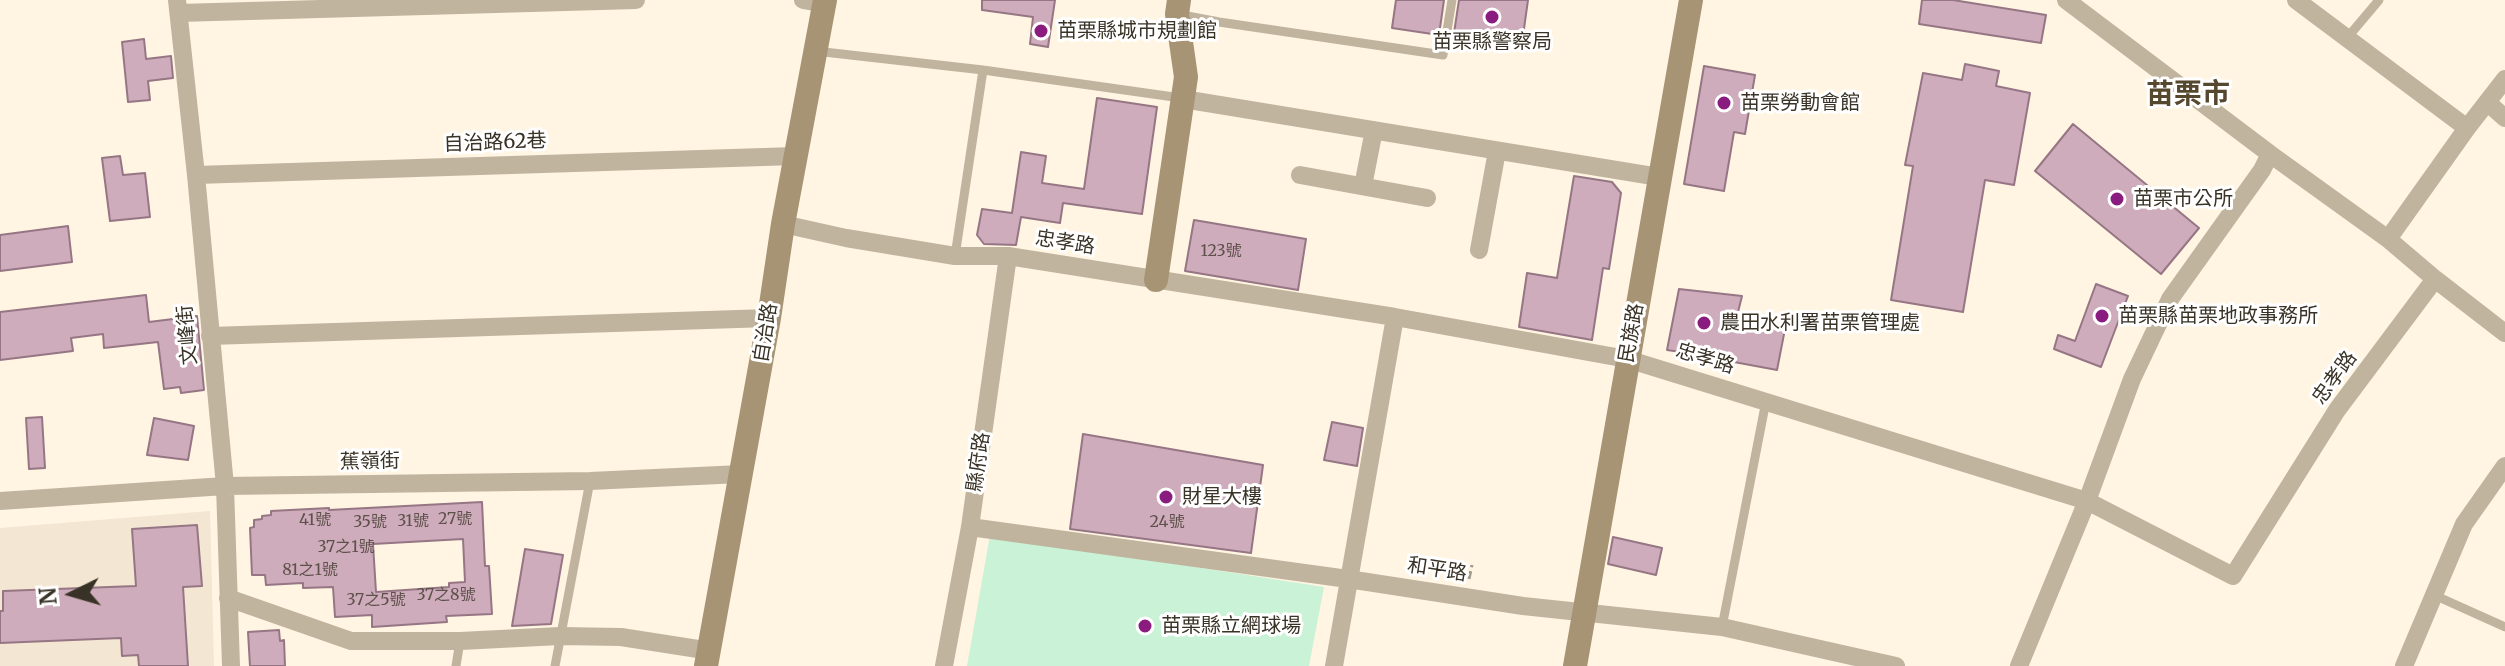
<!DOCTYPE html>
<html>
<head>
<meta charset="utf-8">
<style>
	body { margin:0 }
	#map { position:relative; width:2505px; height:666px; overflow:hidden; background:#fff5e2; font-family:Merriweather,serif }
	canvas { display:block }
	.north { position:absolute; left:32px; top:554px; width:80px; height:80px; -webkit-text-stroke:6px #fff; paint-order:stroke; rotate:265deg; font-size:22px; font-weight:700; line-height:32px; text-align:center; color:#393226 }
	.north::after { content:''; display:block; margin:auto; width:28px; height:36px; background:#393226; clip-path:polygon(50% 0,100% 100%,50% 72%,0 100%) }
</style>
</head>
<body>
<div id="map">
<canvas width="2505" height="666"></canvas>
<div class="north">N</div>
</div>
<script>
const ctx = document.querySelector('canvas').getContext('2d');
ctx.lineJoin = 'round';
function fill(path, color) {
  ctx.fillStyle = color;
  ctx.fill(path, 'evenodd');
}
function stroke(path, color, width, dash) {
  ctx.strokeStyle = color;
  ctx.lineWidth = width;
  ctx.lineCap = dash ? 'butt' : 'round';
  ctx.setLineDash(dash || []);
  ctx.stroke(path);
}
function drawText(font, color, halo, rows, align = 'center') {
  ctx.font = font + ' Merriweather,"Noto Sans TC",serif';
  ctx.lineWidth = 6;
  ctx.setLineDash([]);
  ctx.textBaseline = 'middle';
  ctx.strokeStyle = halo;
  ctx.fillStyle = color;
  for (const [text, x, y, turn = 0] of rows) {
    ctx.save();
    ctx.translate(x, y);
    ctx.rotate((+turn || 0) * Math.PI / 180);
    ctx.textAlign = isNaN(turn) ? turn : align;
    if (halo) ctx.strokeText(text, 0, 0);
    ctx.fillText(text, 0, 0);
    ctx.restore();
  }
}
const education = new Path2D(`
	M210,511L214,666H0V528Z`);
const green = new Path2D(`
	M990,535L1324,587L1309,666H967Z`);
const building = new Path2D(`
	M982,0H1055L1048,47L1030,44L1033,17L982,10Z
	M1396,0H1444L1439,35L1392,28Z
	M1459,0H1528L1522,43L1454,33Z
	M1922,0H1953L2046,15L2041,43L1919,24Z
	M144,39L146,59L171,56L173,78L148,81L150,100L128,102L122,42Z
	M1965,64L1999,71L1996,86L2030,93L2014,185L1985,180L1963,312L1891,300L1913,166L1905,165L1923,73L1962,80Z
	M1704,66L1755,75L1745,134L1734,132L1724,191L1684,184Z
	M1097,98L1157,107L1142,214L1063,203L1060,223L1021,217L1016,245L984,244L977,235L982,209L1012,213L1021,152L1046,156L1042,183L1084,189Z
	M2073,124L2199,228L2161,274L2035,171Z
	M120,156L123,175L145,173L150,217L110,221L102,158Z
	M1574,176L1612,182L1621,193L1609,269L1603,268L1592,340L1519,327L1527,273L1557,278Z
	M1194,220L1306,239L1298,290L1185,271Z
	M68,226L72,262L0,271V235Z
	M2096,284L2128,296L2101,367L2054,349L2058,335L2075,341Z
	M1679,289L1742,296L1736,320L1785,329L1777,370L1734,362V360L1667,350Z
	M146,295L149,322L197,316L204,390L181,393L180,387L164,389L158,342L104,348L103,334L71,338L73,351L0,360V312Z
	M42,417L45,468L29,469L26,418Z
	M154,418L194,426L188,460L147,455Z
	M1332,422L1363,428L1357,466L1324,460Z
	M1083,434L1263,465L1251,553L1070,529Z
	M482,502L485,566H489L492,614L446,616L447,622L372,627V615L335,617L333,587L303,588V583L266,585L265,575H252L250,528L254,527V520L262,519V516L271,515V511L329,508V510ZM463,539L465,582L449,583V587L376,592L373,544Z
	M197,525L202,586L183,587L188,666H139L138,655L122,656L121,638L0,643V611H3V591L136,586L132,529Z
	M1613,537L1662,548L1656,575L1608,564Z
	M525,549L563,555L551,624L512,626Z
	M279,630L280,641L284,640L285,666H250L248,632Z`);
const path = new Path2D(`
	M1469,579L1472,565`);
const lane = new Path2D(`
	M1177,14L1219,22L1443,55L1452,0
	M2347,38L2379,0
	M815,51L983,70L1181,98
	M955,256L983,70
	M2434,595L2505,627
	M1722,627L1766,401
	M456,666L460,641
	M555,666L590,481`);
const street = new Path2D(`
	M177,0L196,175L225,486L231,666
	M803,0L825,4
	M2066,0L2270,154L2388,239L2435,279L2505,333
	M2296,0L2467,128
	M179,13L636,0
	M1183,99L1659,177
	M2488,103L2505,118
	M196,175L795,156
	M1300,175L1427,198
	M1363,186L1374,130
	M783,224L846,238L955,256H1008L1395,317L1627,359L2087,501L2233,576L2337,410L2435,279
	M2388,239L2467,128L2505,79
	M1479,250L1497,151
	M210,336L769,318
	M0,501L225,486L590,481L741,474
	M970,527L1348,579L1523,606L1722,627L1896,666
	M228,598L351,641H460L560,636L621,637L698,649H709
	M944,666L970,527L1008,256
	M1334,666L1395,317
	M2019,666L2087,501L2132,379L2170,299L2262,170L2270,154
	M2404,666L2464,524L2505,466`);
const secondary = new Path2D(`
	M1156,280L1186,77L1177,14L1179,0
	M706,666L769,318L783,224L825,0
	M1575,666L1691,0`);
const markers = [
	[1492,17,8,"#8a1c80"],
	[1041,31,8,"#8a1c80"],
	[1724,103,8,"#8a1c80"],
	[2117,199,8,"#8a1c80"],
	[2102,316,8,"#8a1c80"],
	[1704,323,8,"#8a1c80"],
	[1166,497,8,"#8a1c80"],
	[1145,626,8,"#8a1c80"]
];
const numberNames = [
	["123號",1221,251],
	["27號",455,519],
	["41號",315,520],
	["31號",413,521],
	["35號",370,522],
	["24號",1167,522],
	["37之1號",346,547],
	["81之1號",310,570],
	["37之8號",446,595],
	["37之5號",376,600]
];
const poiNames = [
	["苗栗縣城市規劃館",1057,31],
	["苗栗縣警察局",1492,42,"center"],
	["苗栗勞動會館",1740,103],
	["苗栗市公所",2133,199],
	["苗栗縣苗栗地政事務所",2118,316],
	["農田水利署苗栗管理處",1720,323],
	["財星大樓",1182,497],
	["苗栗縣立網球場",1161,626]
];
const streetNames = [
	["自治路62巷",495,143,-2],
	["忠孝路",1065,243,9],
	["自治路",766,333,-81],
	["民族路",1632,333,-80],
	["文峰街",188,335,-95],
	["忠孝路",1705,359,17],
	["忠孝路",2335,378,-54],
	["蕉嶺街",370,462,-1],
	["縣府路",979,462,-82],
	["和平路",1437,570,9]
];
const districtNames = [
	["苗栗市",2188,95]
];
fill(education, '#f3e6d2');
fill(green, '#caf2d6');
fill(building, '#ceacbb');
stroke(building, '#967684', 2);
stroke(path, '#a19989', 3, [8, 4]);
stroke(lane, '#c0b49f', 9);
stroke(street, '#c0b49f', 18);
stroke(secondary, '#a69475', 24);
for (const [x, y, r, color] of markers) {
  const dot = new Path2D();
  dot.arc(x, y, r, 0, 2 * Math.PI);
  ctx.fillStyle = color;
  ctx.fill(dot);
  stroke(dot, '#fff', 3);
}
drawText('16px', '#5e504b', null, numberNames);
drawText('20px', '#393226', '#fff', poiNames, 'left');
drawText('20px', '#393226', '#fff', streetNames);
drawText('bold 28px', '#56482e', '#fff', districtNames);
</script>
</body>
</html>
